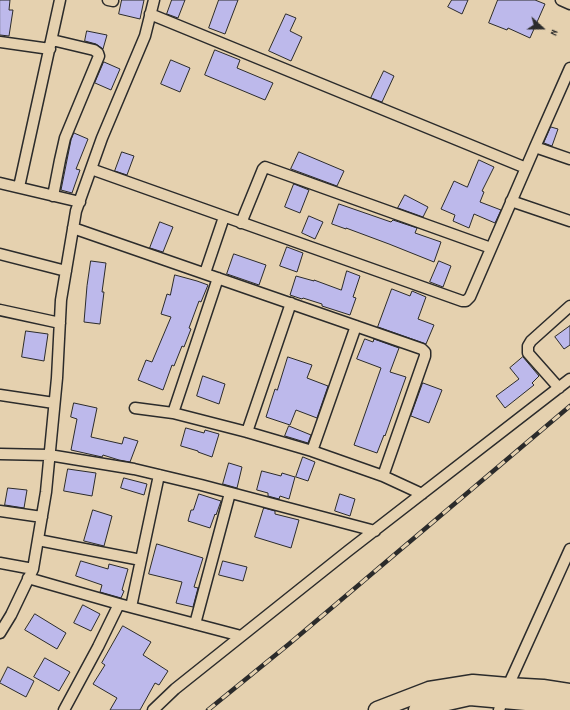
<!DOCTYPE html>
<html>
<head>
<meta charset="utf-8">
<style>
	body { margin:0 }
	#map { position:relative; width:570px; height:710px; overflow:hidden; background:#e5d1af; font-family:Dekko,sans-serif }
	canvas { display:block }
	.north { position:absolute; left:522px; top:8px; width:40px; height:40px; -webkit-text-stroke:3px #e5d1af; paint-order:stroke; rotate:111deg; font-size:11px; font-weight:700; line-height:16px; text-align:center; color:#2b2b2b }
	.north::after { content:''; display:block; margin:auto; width:14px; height:18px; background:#2b2b2b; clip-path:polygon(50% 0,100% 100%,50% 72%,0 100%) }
</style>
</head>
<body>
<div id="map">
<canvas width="570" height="710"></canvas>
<div class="north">N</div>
</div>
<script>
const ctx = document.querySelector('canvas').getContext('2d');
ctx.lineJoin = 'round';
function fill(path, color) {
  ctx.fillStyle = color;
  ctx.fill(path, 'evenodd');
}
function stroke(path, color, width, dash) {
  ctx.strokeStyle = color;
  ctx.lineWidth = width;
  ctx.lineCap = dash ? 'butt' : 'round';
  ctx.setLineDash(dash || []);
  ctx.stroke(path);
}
const building = new Path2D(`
	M0,0H10L9,10H13L9,36L0,35Z
	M122,0H144L140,19L119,14Z
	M172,0H185L178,18L167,14Z
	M219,0H238L225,34L209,28Z
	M452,0H468L462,14L448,7Z
	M498,0H535L545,4L530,38L508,28L507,30L489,23Z
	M286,14L296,18L290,31L302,37L291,61L269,51Z
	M87,31L107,35L103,49L96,44L85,41Z
	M215,50L240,60L237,68L273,83L265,100L205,75Z
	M171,60L190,68L180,92L161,84Z
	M104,62L120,69L111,90L95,83Z
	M384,71L394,76L382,102L371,98Z
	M551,127L558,129L552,146L544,143Z
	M74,133L88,139L76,169L80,170L72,193L61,190L71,140Z
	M122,152L134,156L127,175L115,171Z
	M299,152L344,171L337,186L291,169Z
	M479,160L494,167L482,191L484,192L480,202L501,210L495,223L474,214L469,228L453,221L455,215L441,209L454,181L467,187Z
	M294,184L309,190L300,213L285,207Z
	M405,195L428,207L423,217L398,208Z
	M339,204L391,222L393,220L417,228L415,233L441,242L434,262L389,244L346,228V229L332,224Z
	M309,216L323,222L315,239L302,233Z
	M160,222L173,227L163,252L150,248Z
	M287,247L303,253L297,272L280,266Z
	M234,254L266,265L259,285L227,274Z
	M91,261L106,263L102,292H104L100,324L84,322L87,286Z
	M439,261L451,266L443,287L430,282Z
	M347,271L360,276L353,297L356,298L350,315L322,306V304L303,298L302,299L290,295L296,276L314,281V280L341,290Z
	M175,275L197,281L208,285L201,302L199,301L189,328L191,329L184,347L182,346L174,366L172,365L163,390L138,380L146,360L152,362L171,317L161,314L167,294L170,295Z
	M392,289L410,296L412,291L426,297L418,319L434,325L426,344L378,327Z
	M570,326V345L564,349L555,337Z
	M26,331L48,334L44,361L22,357Z
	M365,339L373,342L374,339L399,348L390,372L406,377L385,436L384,435L377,453L354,445L381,368L357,359Z
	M288,357L312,365L307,378L328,386L317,418L296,410L290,425L266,417L275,389L277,390Z
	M523,357L539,376L532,383L534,385L505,408L496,396L519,379L510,368Z
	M203,376L225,384L219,404L197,396Z
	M423,383L442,390L429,423L411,416Z
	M74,403L97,408L91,437L122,444L124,437L138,441L130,462L119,460L103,455L102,457L71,450L77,419L71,417Z
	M289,426L311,435L308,443L285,436Z
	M186,428L204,433L205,430L219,434L212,457L198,452V451L181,446Z
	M303,457L315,462L308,481L296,477Z
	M229,463L242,467L237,488L223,484Z
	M68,469L96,473L92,496L64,491Z
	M262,471L281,476L282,473L295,477L289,499L280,496L279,499L268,496V493L257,490Z
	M124,478L147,484L144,495L121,488Z
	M8,488L27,490L24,508L5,505Z
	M199,494L221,501L216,515L215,514L210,528L188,521L191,510H193Z
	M340,494L355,499L350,516L335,511Z
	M264,508L275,511V514L299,520L291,548L255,537Z
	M93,510L112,516L104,546L84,541Z
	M157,544L203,558L194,587L198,588L193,607L176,603L182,582L149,574Z
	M81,561L108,569L109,564L128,569L122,590L124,591L121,598L100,592L102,585L76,576Z
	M223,561L247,567L243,581L219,575Z
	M83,605L100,614L91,631L74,623Z
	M35,614L66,633L57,649L25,630Z
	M123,626L151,642L143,655L168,671L159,685L155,683L140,710H110L117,698L93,684L105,665L102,663Z
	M45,658L70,672L59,691L34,677Z
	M8,667L34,681L26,697L0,683Z`);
const minor = new Path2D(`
	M108,0L113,1
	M561,0L570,4
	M150,14L526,168
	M52,40L94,50L98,53L99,56L65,138L60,160L53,196
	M0,42L50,49
	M535,147L570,159
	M91,169L462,301H466L470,297L535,147L570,68
	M0,183L80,202
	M19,187L60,0
	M511,201L570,221
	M241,223L263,169L265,167L491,248
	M73,228L422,349L425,352V356L383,476
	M0,254L66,271
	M205,273L224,217
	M0,310L60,323
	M559,388L528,353V346L531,341L570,306
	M0,395L54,403
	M135,408L173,413L247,432L312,451L383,476L422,494
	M173,413L218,278
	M247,432L291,303
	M312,451L356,326
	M0,454L49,455L134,469L201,485L375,531
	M0,511L42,517
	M38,540L141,560
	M0,563L33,569
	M28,578L119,604L241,636
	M131,607L159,475
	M195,624L230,493
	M0,633L11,615L33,569L46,492L57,378L61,300L76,211L102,138L145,36L154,0
	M64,710L98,647L119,604
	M153,710L175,689L348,551L570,379
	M499,710L508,686L570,549`);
const primary = new Path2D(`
	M377,710L429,690L473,683L508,686L543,688L570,692
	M417,710L425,707L470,697L570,706`);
const rail = new Path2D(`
	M208,710L289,644L570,406`);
fill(building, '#bdb9eb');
stroke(building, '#2b2b2b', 1);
stroke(minor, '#2b2b2b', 13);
stroke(primary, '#2b2b2b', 19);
stroke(minor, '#e5d1af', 10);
stroke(primary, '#e5d1af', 16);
stroke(rail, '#2b2b2b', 4.5);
stroke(rail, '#e5d1af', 3, [9]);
</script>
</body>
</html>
